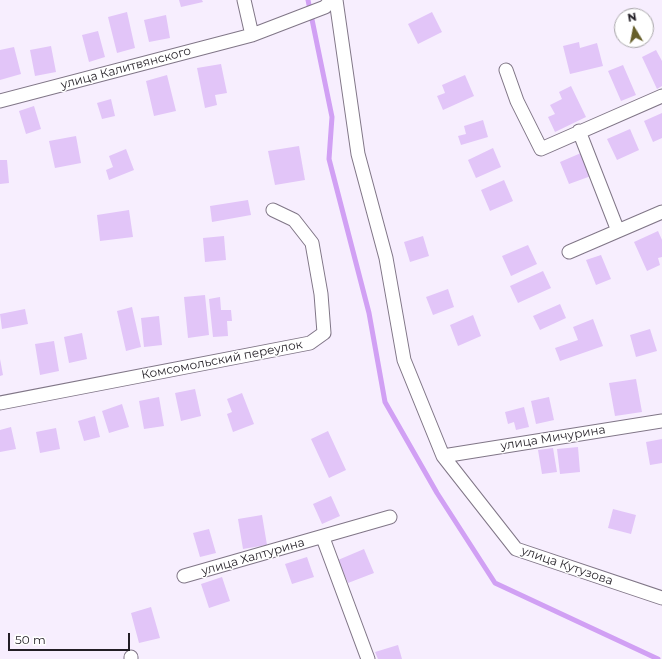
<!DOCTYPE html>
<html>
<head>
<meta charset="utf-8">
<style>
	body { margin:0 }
	#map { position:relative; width:662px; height:659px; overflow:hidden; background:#f7eefe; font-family:Montserrat,sans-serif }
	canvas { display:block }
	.north { position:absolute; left:614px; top:8px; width:40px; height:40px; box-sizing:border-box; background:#fff; border:1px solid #a7a5a8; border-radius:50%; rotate:350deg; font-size:11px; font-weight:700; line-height:16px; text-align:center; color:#221e25 }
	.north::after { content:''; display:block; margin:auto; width:14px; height:18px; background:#675f2b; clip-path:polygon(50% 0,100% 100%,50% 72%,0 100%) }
	.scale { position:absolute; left:8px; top:633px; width:122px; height:18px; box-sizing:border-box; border:2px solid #221e25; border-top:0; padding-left:5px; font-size:12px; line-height:14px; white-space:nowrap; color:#221e25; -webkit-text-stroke:3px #fff; paint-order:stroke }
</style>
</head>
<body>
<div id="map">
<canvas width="662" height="659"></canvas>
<div class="north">N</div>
<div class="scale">50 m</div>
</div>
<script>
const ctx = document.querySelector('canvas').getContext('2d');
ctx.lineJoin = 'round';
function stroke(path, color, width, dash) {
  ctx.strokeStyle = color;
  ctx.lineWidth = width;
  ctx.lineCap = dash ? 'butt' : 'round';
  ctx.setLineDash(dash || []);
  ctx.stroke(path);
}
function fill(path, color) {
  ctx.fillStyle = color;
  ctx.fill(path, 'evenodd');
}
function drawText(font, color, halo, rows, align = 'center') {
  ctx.font = font + ' Montserrat,sans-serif';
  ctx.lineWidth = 3;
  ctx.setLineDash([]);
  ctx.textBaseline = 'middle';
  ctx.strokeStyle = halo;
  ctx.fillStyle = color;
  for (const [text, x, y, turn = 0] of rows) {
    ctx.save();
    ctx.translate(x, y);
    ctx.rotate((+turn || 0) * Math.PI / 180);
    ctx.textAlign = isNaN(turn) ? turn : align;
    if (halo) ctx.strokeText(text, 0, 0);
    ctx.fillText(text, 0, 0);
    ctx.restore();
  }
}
const stream = new Path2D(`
	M308,0L332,117L329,159L369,313L385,402L437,493L495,583L658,659`);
const building = new Path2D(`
	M179,0H202L203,2L181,7Z
	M127,12L135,48L117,53L108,17Z
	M432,12L442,32L418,44L408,24Z
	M166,15L170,38L149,42L144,20Z
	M98,31L105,57L89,62L82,35Z
	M579,42L580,48L597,43L603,66L570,74L563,46Z
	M51,46L56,72L35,76L30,50Z
	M14,47L21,74L0,80V50Z
	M656,50L662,61V86L657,89L642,57Z
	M221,64L227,93L215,95L217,105L205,108L197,68Z
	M623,65L636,95L621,101L608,71Z
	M167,75L176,111L154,116L146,81Z
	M465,75L474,96L443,110L437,96L445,93L442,85Z
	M571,86L586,117L555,132L548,117L555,114L550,105L562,99L559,92Z
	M111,99L115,116L102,119L97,103Z
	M34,106L41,129L26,134L19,111Z
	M662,113V138L653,142L644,121Z
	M483,120L488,137L461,145L458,136L466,134L464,126Z
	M630,129L639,150L617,160L607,139Z
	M76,136L81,163L55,168L49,141Z
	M299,146L305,180L275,185L268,151Z
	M493,148L501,167L476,178L468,160Z
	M126,149L134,170L109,180L106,170L113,167L109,156Z
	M581,153L591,176L569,184L560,162Z
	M0,160H7L9,183L0,184Z
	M504,180L513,201L490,211L481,190Z
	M248,200L251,215L212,222L210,206Z
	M129,210L133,237L100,241L97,215Z
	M658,231L662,240V257L658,258L660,265L647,271L634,242Z
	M224,236L226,260L205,262L203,238Z
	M423,236L429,256L410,262L404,242Z
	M528,245L537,264L511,276L502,256Z
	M601,255L611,279L596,285L586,260Z
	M543,271L551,288L518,303L510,286Z
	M448,289L454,307L433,315L426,297Z
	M205,295L209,335L188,338L184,297Z
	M220,297L221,310H231L232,321H227L228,336L213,337L209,299Z
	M560,304L566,318L540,330L533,316Z
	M132,307L141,347L126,351L117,311Z
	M25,309L28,324L2,329L0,314Z
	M473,315L481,336L458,346L450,325Z
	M159,316L162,345L144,347L141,318Z
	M593,319L603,346L560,361L555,348L578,340L573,327Z
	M650,329L657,351L636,357L630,335Z
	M82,333L87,359L69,363L64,337Z
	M54,341L59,371L40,375L35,344Z
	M0,359L3,375L0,376Z
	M636,379L642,412L615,416L609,383Z
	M195,389L201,416L181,421L175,393Z
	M242,393L254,424L233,432L227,414L232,412L227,399Z
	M159,397L164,426L144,429L139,401Z
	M549,397L554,420L536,424L531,401Z
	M122,404L129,427L109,433L102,411Z
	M524,407L529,427L516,430L514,422L508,424L505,412Z
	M95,416L100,437L84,441L78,421Z
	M11,427L16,449L0,452V430Z
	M56,428L60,449L40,453L36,432Z
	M328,431L346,470L329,478L311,439Z
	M662,439V463L650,465L646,442Z
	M578,447L580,472L560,474L557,449Z
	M553,448L557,472L542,474L538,450Z
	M331,496L340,516L322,524L313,504Z
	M613,509L636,515L631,534L608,528Z
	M262,515L267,545L243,549L238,519Z
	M209,529L216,553L200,557L193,533Z
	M364,549L374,573L348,583L338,560Z
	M307,557L314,577L292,584L285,564Z
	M222,577L230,601L209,608L201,584Z
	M151,607L160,638L139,643L131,613Z
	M398,645L402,659H378L375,652Z`);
const street = new Path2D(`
	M244,0L252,35
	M336,0L358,154L386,258L404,360L443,456L516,549L662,598
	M506,70L517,101L541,149L662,96
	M0,101L252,35L325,7L331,0
	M579,131L618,231
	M569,252L662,212
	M0,403L310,343L324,333L321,294L312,243L294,220L273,210
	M443,456L662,421
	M323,538L368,659
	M184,576L390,517
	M131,657V659`);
const streetNames = [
	["улица Калитвянского",126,68,-15],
	["Комсомольский переулок",222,360,-11],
	["улица Мичурина",553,438,-9],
	["улица Халтурина",253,557,-16],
	["улица Кутузова",567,566,19]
];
stroke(stream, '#d1a0f4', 5);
fill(building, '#e2c5f8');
stroke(street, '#807687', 15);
stroke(street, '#fff', 13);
drawText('12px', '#221e25', '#fff', streetNames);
</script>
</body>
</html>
